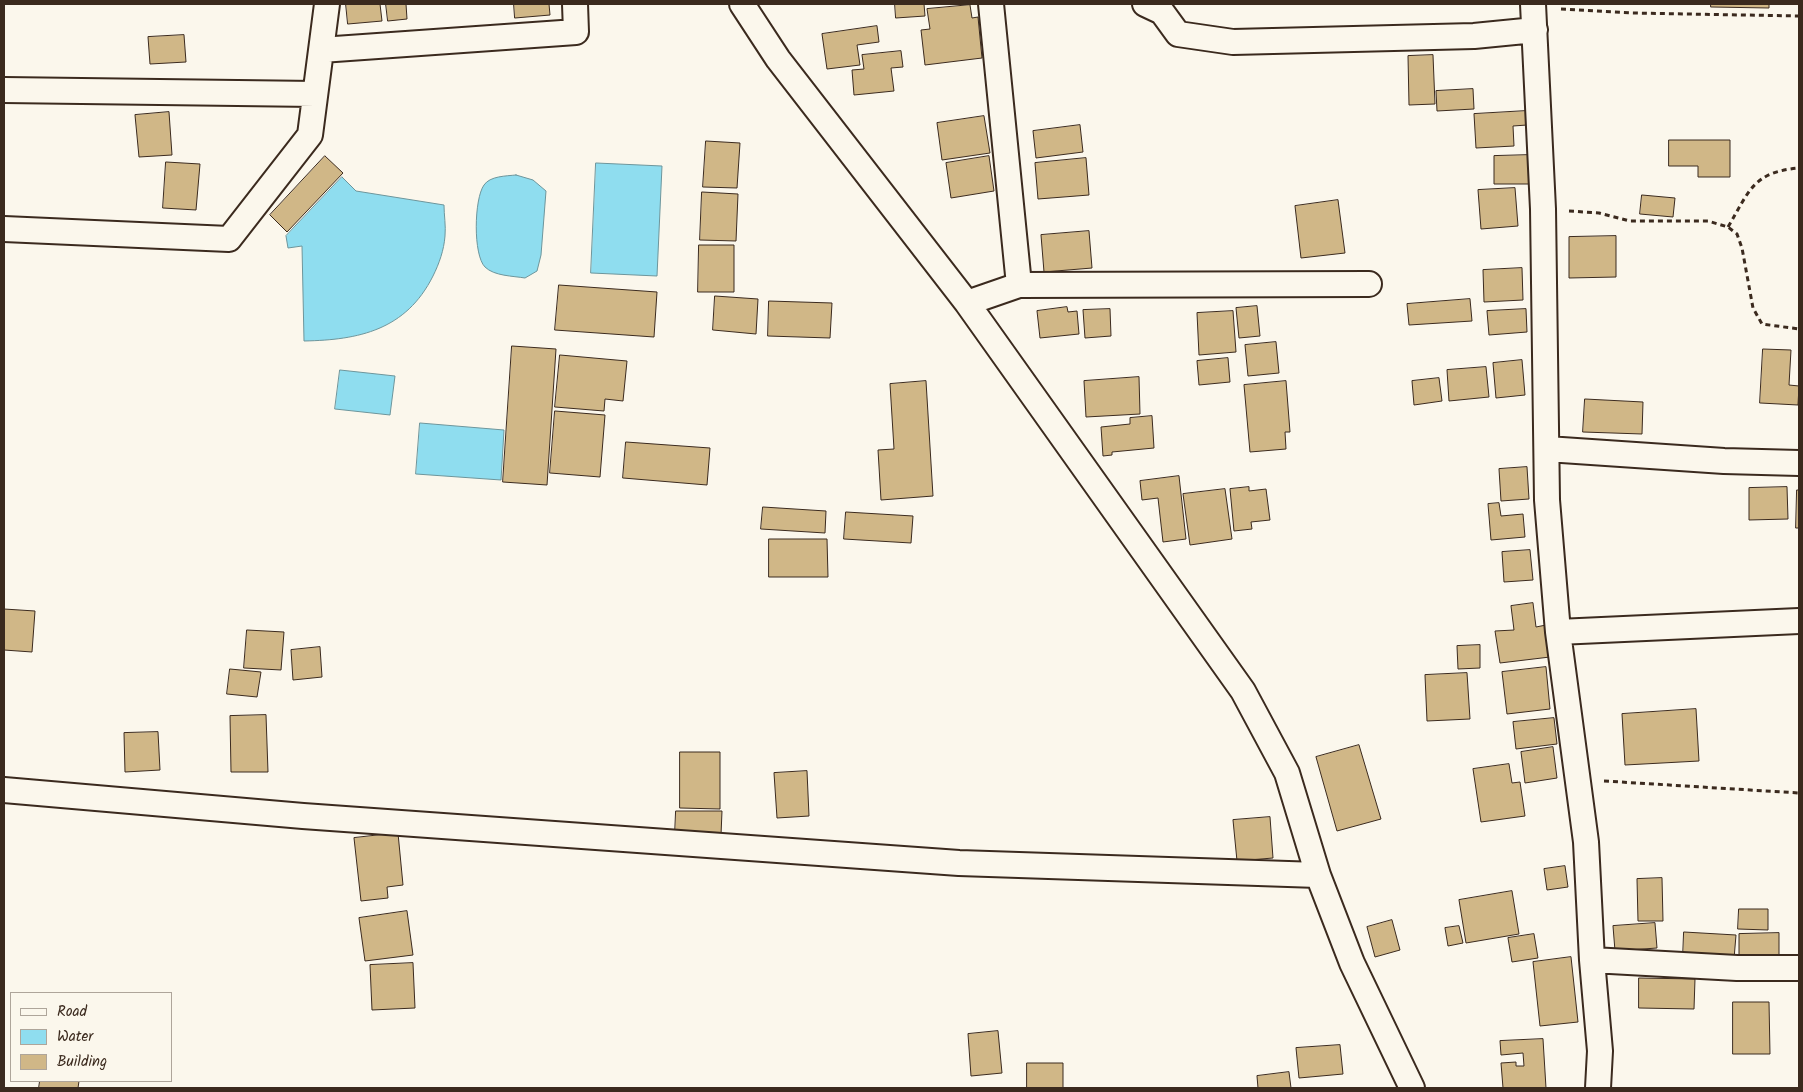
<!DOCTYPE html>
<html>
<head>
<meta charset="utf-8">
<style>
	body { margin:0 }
	#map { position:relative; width:1803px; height:1092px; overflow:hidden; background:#fbf7ec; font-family:Kalam,sans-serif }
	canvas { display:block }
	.frame { position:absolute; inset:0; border:5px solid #3b2a1e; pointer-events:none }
	.legend { position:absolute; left:10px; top:992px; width:162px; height:90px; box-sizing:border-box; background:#fbf7ec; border:1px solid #aea59a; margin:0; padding:6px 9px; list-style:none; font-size:15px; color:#3b2a1e }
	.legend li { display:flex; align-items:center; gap:10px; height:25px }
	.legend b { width:25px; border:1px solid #aea59a }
</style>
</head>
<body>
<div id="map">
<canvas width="1803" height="1092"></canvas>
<div class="frame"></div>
<ul class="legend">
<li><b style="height:6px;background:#fbf7ec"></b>Road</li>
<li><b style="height:14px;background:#8fddef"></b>Water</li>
<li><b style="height:14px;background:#d0b787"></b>Building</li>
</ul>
</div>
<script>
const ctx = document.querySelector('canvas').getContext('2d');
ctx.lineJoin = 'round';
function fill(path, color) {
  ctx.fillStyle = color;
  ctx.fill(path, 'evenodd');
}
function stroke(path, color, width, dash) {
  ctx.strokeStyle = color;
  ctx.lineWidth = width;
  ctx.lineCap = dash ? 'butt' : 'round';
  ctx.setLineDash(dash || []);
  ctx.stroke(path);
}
const water = new Path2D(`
	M596,163L662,166L657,276L591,273Z
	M516,175L533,180L546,191L541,255L537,271L525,278C513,276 494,276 485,267C473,255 474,199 484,185C490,176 506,176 516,175Z
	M342,177L356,191L444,205C444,215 446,226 445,236C444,250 439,264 433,276C406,330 359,340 304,341L302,246L288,248L286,236Z
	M340,370L395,376L390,415L335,409Z
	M420,423L504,430L501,480L416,474Z`);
const building = new Path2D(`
	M346,4H380L382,21L348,24Z
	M386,4H406L407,19L388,21Z
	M514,4H549L550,15L515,18Z
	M895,4H924L925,16L896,18Z
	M1711,4H1769V8L1711,7Z
	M970,5L972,18L978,17L982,58L925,65L921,30L930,29L927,9Z
	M877,26L879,42L857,45L860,65L827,69L822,34Z
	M184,35L186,62L150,64L148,37Z
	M901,51L903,67L891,68L894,91L854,95L852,70L864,69L862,55Z
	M1433,55L1435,104L1409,105L1408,56Z
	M1473,89L1474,109L1437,111L1436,91Z
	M1526,111L1527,125L1513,126L1514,146L1476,148L1474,114Z
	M169,112L172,155L139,157L135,115Z
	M984,116L990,153L942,160L937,123Z
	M1080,125L1083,152L1036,158L1033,131Z
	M1669,140H1730V177H1698V166H1669Z
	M706,141L740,143L737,188L703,187Z
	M1530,155L1531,184H1494V156Z
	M325,156L343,173L287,232L270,215Z
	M989,156L994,191L951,198L946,163Z
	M1086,158L1089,195L1038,199L1035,163Z
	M166,162L200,164L196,210L163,208Z
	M1515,188L1518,226L1481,229L1478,190Z
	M702,192L738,194L736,241L700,240Z
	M1642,195L1675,198L1673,217L1640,214Z
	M1338,200L1345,253L1301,258L1295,206Z
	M1089,231L1092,268L1044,272L1041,235Z
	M1616,236V277L1569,278V237Z
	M699,245H734V292H698Z
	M1522,268L1523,300L1484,302L1483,270Z
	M559,285L657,292L654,337L555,330Z
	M715,296L758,299L756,334L713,330Z
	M1470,299L1472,321L1409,325L1407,304Z
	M769,301L832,303L830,338L768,336Z
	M1257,306L1260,336L1239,338L1236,308Z
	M1067,307L1068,312L1077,311L1079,334L1040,338L1037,311Z
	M1110,309L1111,336L1085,338L1083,310Z
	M1526,309L1527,332L1489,335L1487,311Z
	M1233,311L1236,352L1199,355L1197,313Z
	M1276,342L1279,373L1248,376L1245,345Z
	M512,346L556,349L547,485L503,482Z
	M1763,349L1791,350L1789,385L1799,386L1798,405L1760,403Z
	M560,355L627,361L623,401L605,399L604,411L555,407Z
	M1228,358L1230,382L1199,385L1197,361Z
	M1522,360L1525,395L1496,398L1493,363Z
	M1486,367L1489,397L1449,401L1447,370Z
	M1139,377L1140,414L1086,417L1084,381Z
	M1439,378L1442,401L1414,405L1412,381Z
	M926,381L933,496L881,500L878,450L894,449L890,384Z
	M1286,381L1290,432H1285L1286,449L1250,452L1244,385Z
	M1585,399L1643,402L1642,434L1583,432Z
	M555,411L605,415L600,477L550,473Z
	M1152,416L1154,448L1112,452V455L1103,456L1101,427L1130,424V418Z
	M626,442L710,448L707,485L623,478Z
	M1527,467L1529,499L1501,501L1499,469Z
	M1179,476L1186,539L1163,542L1158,498L1142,500L1140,481Z
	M1249,487V491L1266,489L1270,520L1251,522L1252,529L1234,531L1230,489Z
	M1787,487L1788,519L1749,520V488Z
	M1225,489L1232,539L1190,545L1183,494Z
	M1797,490H1799V528H1796Z
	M1499,503L1501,516L1523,514L1525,537L1491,540L1488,504Z
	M763,507L826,511L825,533L761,529Z
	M846,512L913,516L911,543L844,539Z
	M769,539H827L828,577H769Z
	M1530,550L1533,580L1504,582L1502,552Z
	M1533,603L1536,627L1546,625L1550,657L1500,663L1495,631L1514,630L1511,606Z
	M4,609L35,611L32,652L4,650Z
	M247,630L284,632L281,670L244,668Z
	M1480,645V668L1458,669L1457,646Z
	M320,647L322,677L293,680L291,650Z
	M1546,667L1550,709L1507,714L1502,672Z
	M230,669L261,672L257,697L227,694Z
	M1467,673L1470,719L1427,721L1425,675Z
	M1696,709L1699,761L1625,765L1622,714Z
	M266,715L268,772H231L230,716Z
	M1554,718L1557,744L1516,749L1513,722Z
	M158,732L160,770L125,772L124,733Z
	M1359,745L1381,819L1337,831L1316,757Z
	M1553,747L1557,778L1525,783L1521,752Z
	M680,752H720V809L680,808Z
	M1509,764L1512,783L1520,782L1525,816L1481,822L1473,769Z
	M807,771L809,816L777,818L774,773Z
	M676,811H722L721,835L675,834Z
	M1270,817L1273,858L1237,861L1233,820Z
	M398,833L403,885L387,887L388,898L361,901L354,838Z
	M1565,866L1568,887L1547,890L1544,869Z
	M1662,878L1663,921H1638L1637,879Z
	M1512,891L1519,934L1466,943L1459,900Z
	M1739,909H1768V930L1738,929Z
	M407,911L413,955L365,961L359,918Z
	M1392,920L1400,950L1375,957L1367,927Z
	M1655,923L1657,948L1615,951L1613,926Z
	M1459,926L1463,943L1448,946L1445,928Z
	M1684,932L1736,935L1734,959L1683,957Z
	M1779,933V960L1739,961V934Z
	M1534,934L1538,958L1512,962L1508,938Z
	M1571,957L1578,1022L1540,1026L1533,962Z
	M413,963L415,1008L372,1010L370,965Z
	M1639,978L1695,979L1694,1009L1639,1008Z
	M1733,1002H1769L1770,1054H1733Z
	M998,1031L1002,1073L971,1076L968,1034Z
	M1543,1039L1546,1088H1503L1501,1063L1516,1062V1066H1524L1523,1053L1501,1055L1500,1041Z
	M1340,1045L1343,1074L1299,1078L1296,1048Z
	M1027,1063H1063V1088H1027Z
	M1289,1072L1291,1088H1258L1257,1076Z
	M40,1081H79L78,1088H39Z`);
const path = new Path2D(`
	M1561,9L1632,13L1799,16
	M1569,211L1599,213L1630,221H1708L1728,227L1737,234L1742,248L1753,308L1762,324L1799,329
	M1728,227C1750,190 1753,172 1799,168
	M1604,781L1799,793`);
const minor = new Path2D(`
	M742,4L778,59L967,303L1243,691L1287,773L1318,875
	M991,4L1019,285
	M1145,4L1162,12L1178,34L1233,42L1474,36L1535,30
	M1533,4L1543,209L1547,500L1558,632L1586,842L1592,960L1600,1051L1598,1088
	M321,50L576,32L575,4
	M4,90L315,94
	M4,229L229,239L310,135L327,4
	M967,303L1019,285L1369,284
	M1547,449L1724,461L1799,463
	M1558,632L1799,621
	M4,790L303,816L959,863L1318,875L1352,963L1412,1088
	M1592,960L1737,968H1799`);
fill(water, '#8fddef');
stroke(water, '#6d959b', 1);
fill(building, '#d0b787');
stroke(building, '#3b2a1e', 1);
stroke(minor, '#3b2a1e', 28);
stroke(path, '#3b2a1e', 3, [5, 4]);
stroke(minor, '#fbf7ec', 24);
</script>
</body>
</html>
